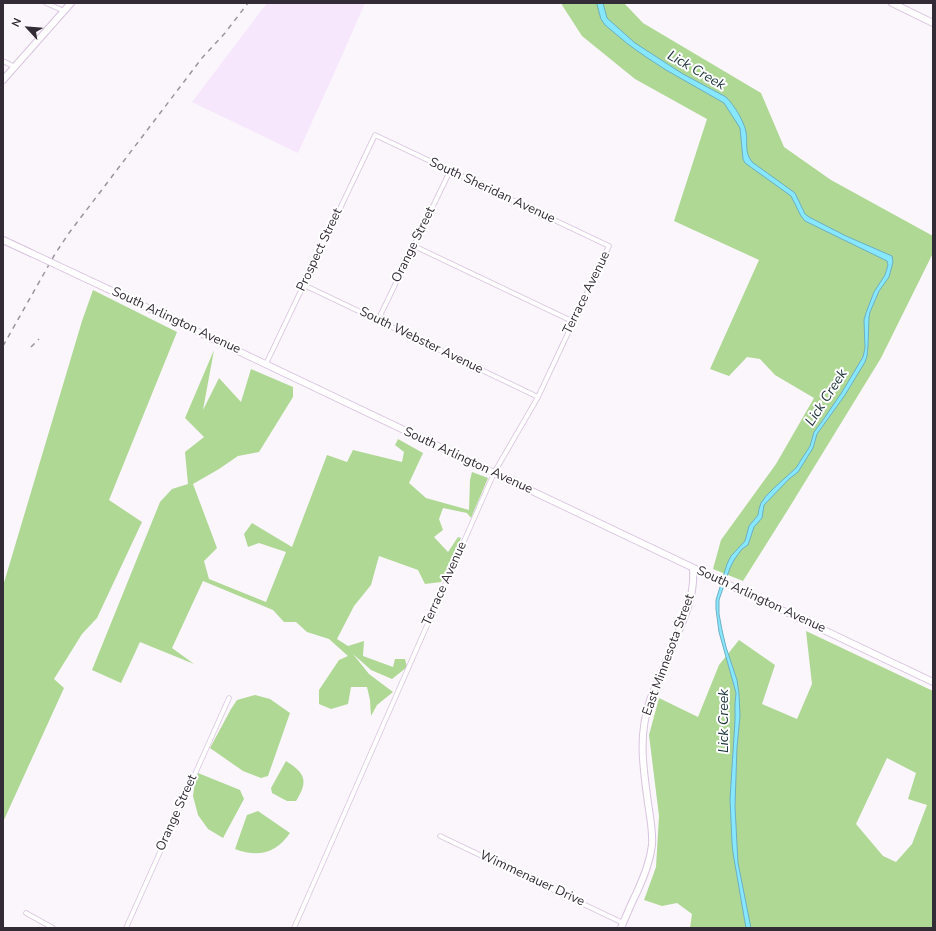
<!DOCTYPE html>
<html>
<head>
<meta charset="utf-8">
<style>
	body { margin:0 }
	#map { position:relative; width:936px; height:931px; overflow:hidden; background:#faf6fc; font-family:"Nunito Sans",sans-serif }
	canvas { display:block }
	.frame { position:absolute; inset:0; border:4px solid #332b35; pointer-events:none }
	.north { position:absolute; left:8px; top:8px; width:40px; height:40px; -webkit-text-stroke:3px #fff; paint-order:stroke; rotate:296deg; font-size:11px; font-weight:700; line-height:16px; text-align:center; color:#332b35 }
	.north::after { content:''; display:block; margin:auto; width:14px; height:18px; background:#332b35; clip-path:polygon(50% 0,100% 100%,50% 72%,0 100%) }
</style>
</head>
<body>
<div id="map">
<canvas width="936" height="931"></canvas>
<div class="frame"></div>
<div class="north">N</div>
</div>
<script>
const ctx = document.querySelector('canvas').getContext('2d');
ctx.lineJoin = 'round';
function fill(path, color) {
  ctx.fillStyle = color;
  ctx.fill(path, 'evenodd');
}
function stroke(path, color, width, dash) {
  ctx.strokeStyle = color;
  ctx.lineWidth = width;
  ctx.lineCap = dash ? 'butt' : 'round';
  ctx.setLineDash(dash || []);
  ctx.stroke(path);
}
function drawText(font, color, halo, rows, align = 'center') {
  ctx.font = font + ' "Nunito Sans",sans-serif';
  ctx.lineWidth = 4;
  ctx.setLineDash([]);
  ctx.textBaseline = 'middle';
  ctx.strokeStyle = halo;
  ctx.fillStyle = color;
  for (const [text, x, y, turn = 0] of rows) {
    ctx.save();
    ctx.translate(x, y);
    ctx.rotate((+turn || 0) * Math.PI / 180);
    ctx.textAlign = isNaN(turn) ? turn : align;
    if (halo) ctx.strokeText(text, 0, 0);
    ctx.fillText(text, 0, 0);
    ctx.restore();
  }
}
const built = new Path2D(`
	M267,3H365L336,69L298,153L192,102Z`);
const green = new Path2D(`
	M562,3H624L643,23L761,93L784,147L831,180L933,236V253L881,358L789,508L743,581L713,569L721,540L776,464L814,398L775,375L760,359L747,357L729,376L710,369L759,260L674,221L707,119L635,79L582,36L562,5Z
	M93,290L177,332L109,500L142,522L97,618L82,634L54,679L64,688L3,822V586L82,321Z
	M214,350L203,410L219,378L241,402L251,369L293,387V397L259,452L238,456L219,469L193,484L217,548L204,561L209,579L266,602L286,552L259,543L248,547L244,534L252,523L292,547L327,455L347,462L353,450L402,462L404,452L395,445L398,439L423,453L409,483L426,498L469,510L470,480L472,472L488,478L471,518L467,513L443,508L439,519L443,530L434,537L448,552L458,537L461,538L441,582L425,584L418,570L379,556L371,585L354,606L337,639L348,646L364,641L363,656L393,667L395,659H405L407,667L392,679L371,670L353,654L369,674L393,692L377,705L371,716L370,700L367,687H351L348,704L331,709L319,704V690L339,660L348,656L329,639L307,632L296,622H284L273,610L203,581L172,648L194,664L140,642L121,683L92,670L160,502L172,489L188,484L185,452L204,437L185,418Z
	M806,631L933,691V928H690L692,914L677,903L662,906L644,900L656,867L659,816L649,735L659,698L698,717L719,665L739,640L775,665L762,704L797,719L812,684ZM887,758L916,773L908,799L927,805L912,844L896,862L883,856L856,824Z
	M255,695L270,699L290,713L268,776L261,778L243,771L210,748L231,709L237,700Z
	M286,761C305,773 309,781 296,801H287L272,793L271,788Z
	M198,773L240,790L244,799L223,838L208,829L198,815L193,796L195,782Z
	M258,811L290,833C276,853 259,858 235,849L247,815Z`);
const water = new Path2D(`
	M597,3H603L607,18L635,43L683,74L726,97C734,105 744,121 746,132C748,144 744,151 752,162L795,193L805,214L809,217L846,236L892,256L893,262L889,277L879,291L870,312L869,317L868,346L867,356L865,362L845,395L817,434L813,448L798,472L789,479L764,505L762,518L754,527L748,545L742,549L734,560L730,568L719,600V614L722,630L726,647L737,680L739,694L740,716L737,747L735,806L737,845L738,863L751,928H746L733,853L732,843L730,799L735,720V704L736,693L733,682L719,632L716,609V600L727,564L731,556L745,541L749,526L758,515L759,509L761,503L766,496L775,487L796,468L810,446L814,432L823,420L842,392L863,357L865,348L864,320L866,313L874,292L885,275L888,265L887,261L805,221L801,216L791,196L745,163L743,159L740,128L724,103L666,70L646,57L629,45L605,25L601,19Z`);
const street = new Path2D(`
	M46,3L64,11
	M3,61L15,67
	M414,246L574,322
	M304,285L538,397
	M378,320L450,171
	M266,364L375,135L609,246L538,397L494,473L294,928
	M440,836L623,923
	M26,913L53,928
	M126,928L229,698`);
const secondary = new Path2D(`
	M892,3L933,23
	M3,80L71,3
	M3,240L31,253
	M110,290L933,682
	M621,928C626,916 631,904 637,892C644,876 650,862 652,845C653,831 650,817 648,803C643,766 638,736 650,700C658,681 666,662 674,642C685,617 695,596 693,568`);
const rail = new Path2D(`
	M3,346L55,254L69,233L202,58L225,33L248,3
	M31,347L39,339`);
const secondaryBridge = new Path2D(`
	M31,253L110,290`);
const streetNames = [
	["South Sheridan Avenue",492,191,25],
	["Orange Street",414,245,-64],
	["Prospect Street",320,250,-65],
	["Terrace Avenue",587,293,-64],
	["South Arlington Avenue",176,321,25],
	["South Webster Avenue",421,341,26],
	["South Arlington Avenue",468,461,25],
	["Terrace Avenue",445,584,-66],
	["South Arlington Avenue",761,600,25],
	["East Minnesota Street",669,655,-70],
	["Orange Street",177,813,-66],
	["Wimmenauer Drive",532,879,25]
];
const waterNames = [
	["Lick Creek",696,71,30],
	["Lick Creek",827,398,-57],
	["Lick Creek",725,721,-90]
];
fill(built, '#f7e7fc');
fill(green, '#afd894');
fill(water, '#86e7fe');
stroke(water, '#6dafc2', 1);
stroke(street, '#d9c4df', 5.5);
stroke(secondary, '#d9c4df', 8);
stroke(street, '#fff', 4);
stroke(secondary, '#fff', 6);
stroke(rail, '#9a949c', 1.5, [5, 5]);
stroke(secondaryBridge, '#d9c4df', 8, []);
stroke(secondaryBridge, '#fff', 6);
drawText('13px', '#332b35', '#fff', streetNames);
drawText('italic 14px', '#1e353a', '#fff', waterNames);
</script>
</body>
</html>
